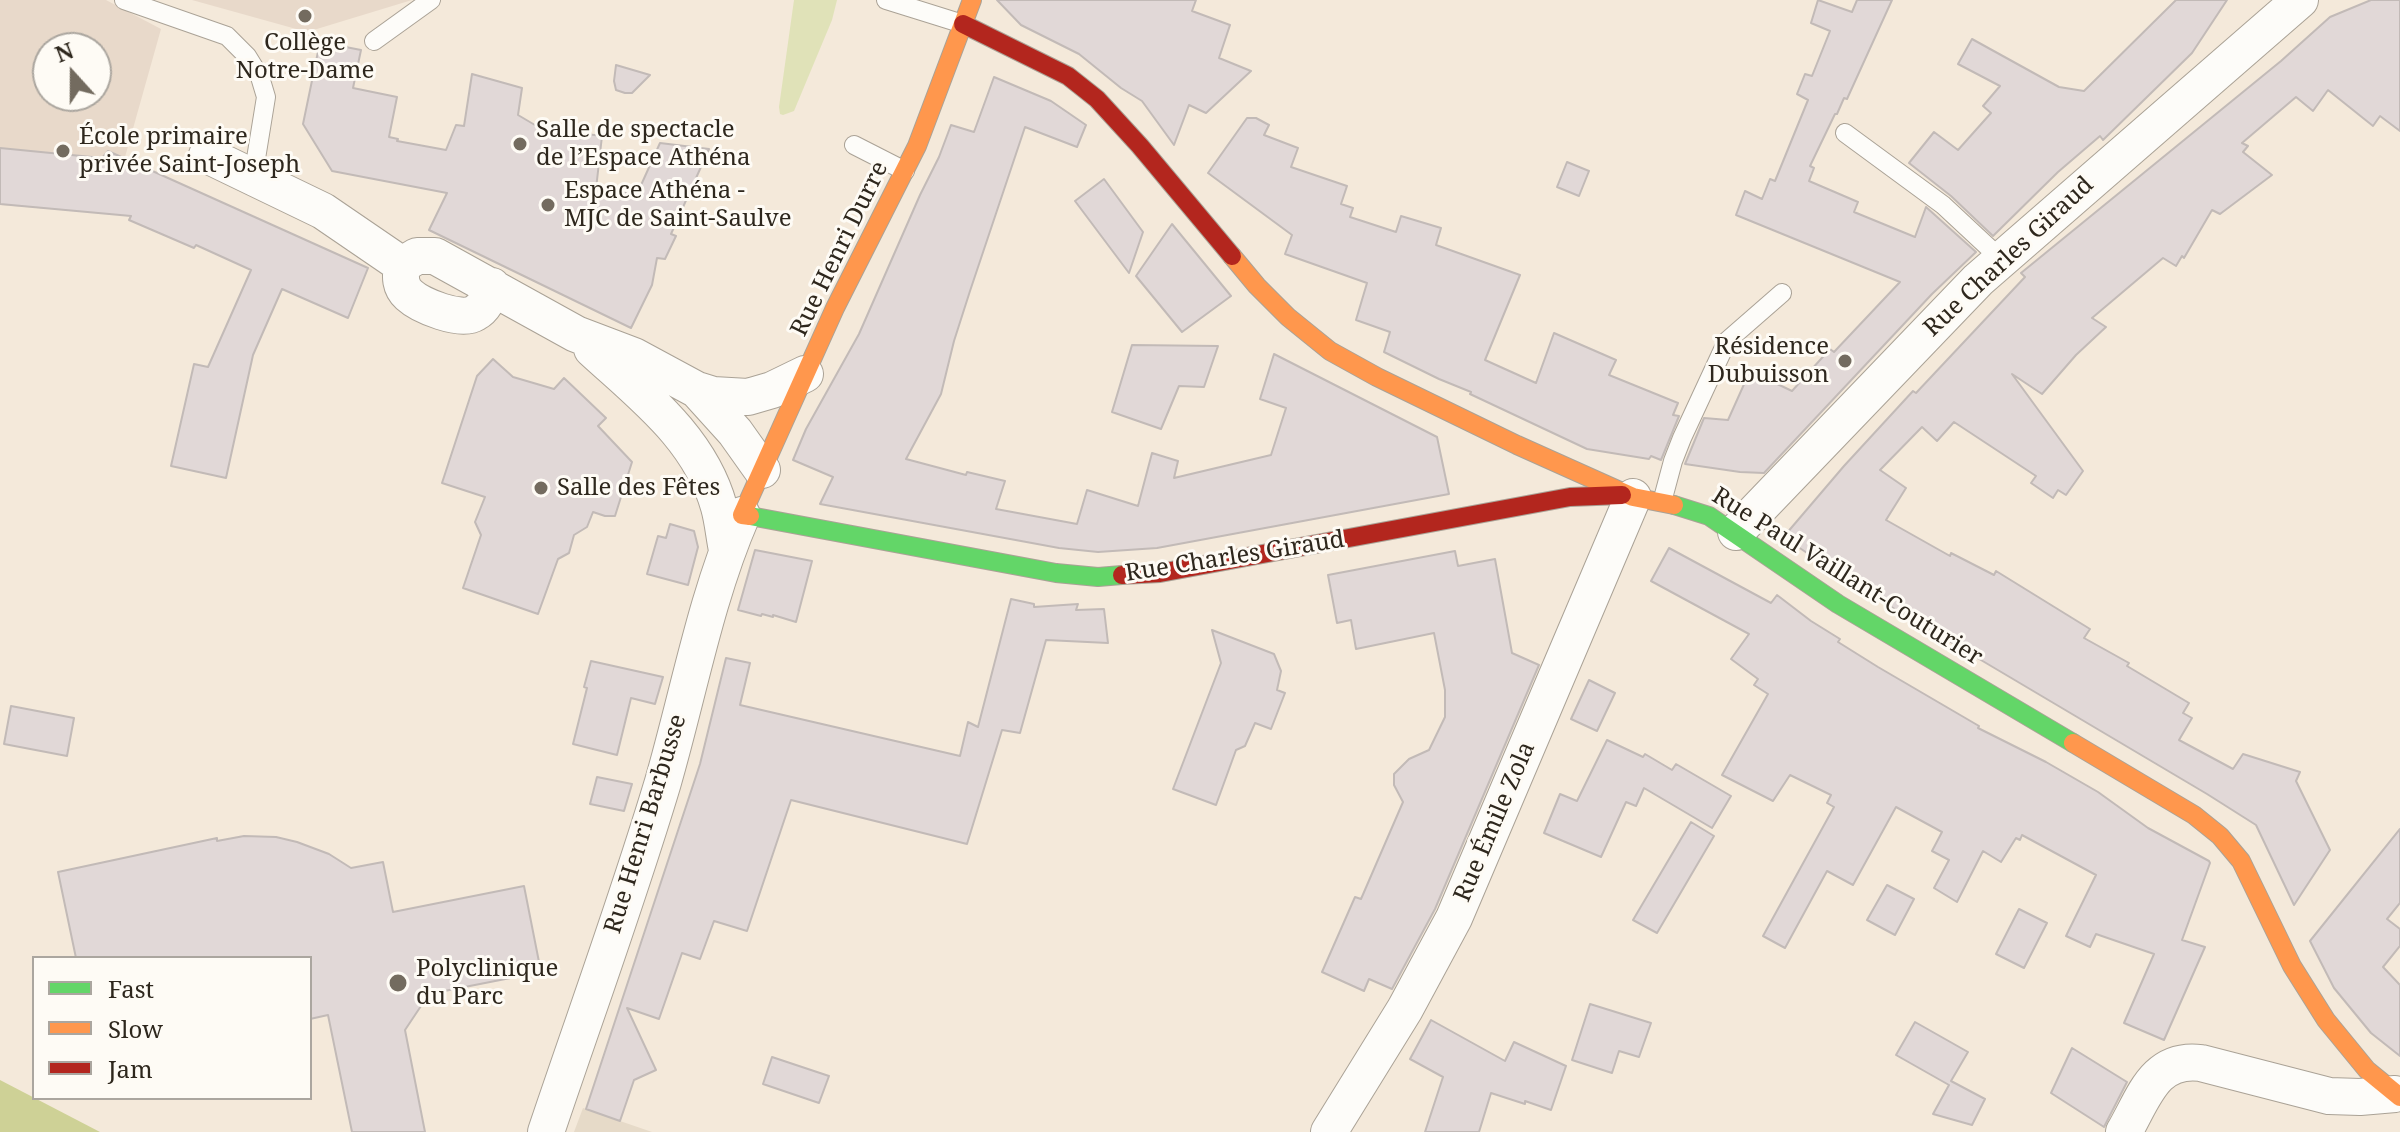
<!DOCTYPE html>
<html>
<head>
<meta charset="utf-8">
<style>
	body { margin:0 }
	#map { position:relative; width:2400px; height:1132px; overflow:hidden; background:#f4e9da; font-family:"Noto Serif",serif }
	canvas { display:block }
	.legend { position:absolute; left:32px; top:956px; width:280px; height:144px; box-sizing:border-box; background:#fefbf5; border:2px solid #aba69f; margin:0; padding:10px 14px; list-style:none; font-size:24px; color:#2e271d }
	.legend li { display:flex; align-items:center; gap:16px; height:40px }
	.legend b { width:40px; border:2px solid #aba69f }
	.north { position:absolute; left:32px; top:32px; width:80px; height:80px; box-sizing:border-box; background:#fefbf5; border:2px solid #aba69f; border-radius:50%; rotate:339deg; font-size:22px; font-weight:700; line-height:32px; text-align:center; color:#2e271d }
	.north::after { content:''; display:block; margin:auto; width:28px; height:36px; background:#736b5f; clip-path:polygon(50% 0,100% 100%,50% 72%,0 100%) }
</style>
</head>
<body>
<div id="map">
<canvas width="2400" height="1132"></canvas>
<ul class="legend">
<li><b style="height:10px;background:#63d668"></b>Fast</li>
<li><b style="height:10px;background:#ff974d"></b>Slow</li>
<li><b style="height:10px;background:#b3261e"></b>Jam</li>
</ul>
<div class="north">N</div>
</div>
<script>
const ctx = document.querySelector('canvas').getContext('2d');
ctx.lineJoin = 'round';
function fill(path, color) {
  ctx.fillStyle = color;
  ctx.fill(path, 'evenodd');
}
function stroke(path, color, width, dash) {
  ctx.strokeStyle = color;
  ctx.lineWidth = width;
  ctx.lineCap = dash ? 'butt' : 'round';
  ctx.setLineDash(dash || []);
  ctx.stroke(path);
}
function drawText(font, color, halo, rows, align = 'center') {
  ctx.font = font + ' "Noto Serif",serif';
  ctx.lineWidth = 6;
  ctx.setLineDash([]);
  ctx.textBaseline = 'middle';
  ctx.strokeStyle = halo;
  ctx.fillStyle = color;
  for (const [text, x, y, turn = 0] of rows) {
    ctx.save();
    ctx.translate(x, y);
    ctx.rotate((+turn || 0) * Math.PI / 180);
    ctx.textAlign = isNaN(turn) ? turn : align;
    if (halo) ctx.strokeText(text, 0, 0);
    ctx.fillText(text, 0, 0);
    ctx.restore();
  }
}
const education = new Path2D(`
	M0,0H106L161,29L109,214L0,205ZM48,48H96V96H48Z
	M192,0H412L307,32Z`);
const medical = new Path2D(`
	M583,1108L620,1121L652,1132H574Z`);
const green = new Path2D(`
	M794,0H837L832,20L794,111L783,115L780,114L779,107Z`);
const forest = new Path2D(`
	M0,1080L100,1132H0Z`);
const building = new Path2D(`
	M997,0H1196L1192,11L1230,25L1219,58L1251,71L1206,113L1189,105L1174,145L1142,101L1121,88L1079,54L1021,25Z
	M1818,0L1852,12L1857,0H1892L1847,99L1844,98L1837,114H1835L1810,166L1814,168L1809,181L1858,202L1854,212L1915,237L1926,207L1976,252L1932,294L1764,473L1740,472L1685,464L1704,418L1728,420L1750,371L1792,391L1830,349L1834,352L1900,282L1736,215L1745,191L1762,199L1770,179L1775,181L1808,100L1797,94L1805,74L1812,76L1830,31L1811,23Z
	M2176,0H2227L2192,53L2103,140L2100,136L2058,172L1993,236L1951,196L1909,163L1934,132L1958,150L1991,113L1983,106L2000,86L1958,64L1972,39L2059,87L2084,91Z
	M2371,0H2400V131L2380,116L2373,126L2328,90L2313,111L2296,97L2242,143L2248,146L2243,152L2272,175L2220,214L2212,210L2184,258L2182,256L2176,266L2163,258L2092,318L2106,327L2076,355L2042,394L2012,374L2083,471L2066,495L2058,490L2053,498L2031,483L2036,476L1954,422L1937,441L1922,427L1880,470L1906,488L1886,520L1950,556L1951,553L1994,575L1996,571L2090,629L2084,638L2129,663L2127,666L2189,703L2183,713L2192,718L2179,740L2233,769L2243,754L2300,772L2296,781L2330,850L2294,905L2256,825L2207,794L1851,583L1788,540L1786,534L1844,466L1913,391L1916,393L2025,277L2021,273L2281,61L2330,17Z
	M320,42L361,50L353,88L397,97L389,137L398,139L397,141L446,150L456,125L464,126L472,74L522,88L518,115L540,128L602,136L596,189L637,194L660,143L709,149L671,234L676,236L665,259L657,258L652,285L631,328L429,230L447,193L332,171L303,124Z
	M616,65L650,75L632,93H625L616,90L614,81Z
	M994,77L1051,101L1086,125L1077,147L1025,127L970,291L954,341L941,394L906,459L966,475L967,472L1005,481L996,509L1077,524L1087,490L1138,506L1152,453L1178,461L1174,478L1271,455L1286,408L1260,399L1274,354L1437,437L1449,494L1157,548L1098,552L1059,548L820,504L833,477L793,460L806,429L859,334L920,195L939,157L951,125L974,132Z
	M1247,118H1256L1269,125L1264,135L1298,148L1291,167L1347,186L1341,204L1353,208L1350,217L1396,232L1401,216L1441,228L1436,245L1520,275L1485,360L1536,383L1554,333L1616,360L1609,375L1678,403L1673,415L1679,416L1661,460L1651,456L1649,459L1587,449L1470,394L1471,392L1439,379L1384,352L1390,332L1356,320L1367,283L1285,254L1292,235L1208,173Z
	M0,148L102,158L108,151L368,268L348,318L282,289L253,355L226,478L171,466L194,364L208,367L251,270L196,245L194,248L129,220L131,216L0,204Z
	M1567,162L1589,171L1579,196L1557,187Z
	M1104,179L1143,232L1129,273L1075,201Z
	M1172,224L1231,296L1182,332L1136,276Z
	M1132,345L1218,346L1204,387L1179,386L1161,429L1112,412Z
	M493,359L513,377L554,389L564,378L606,418L598,426L632,462L615,516H605L593,512L587,527L574,535L569,553L558,559L538,614L463,588L481,535L475,522L485,497L442,483L477,376Z
	M670,524L694,531L698,547L688,585L647,574L658,536L666,538Z
	M1669,548L1771,603L1777,595L1811,621L1840,639L1838,642L1878,667L1979,726L1978,728L2046,762L2098,792L2148,828L2209,861L2210,863L2182,940L2205,947L2164,1040L2124,1023L2154,954L2096,934L2090,947L2066,936L2096,875L2022,835L2020,840L2016,838L2001,862L1983,851L1957,902L1934,888L1949,860L1932,851L1942,832L1896,807L1853,885L1827,871L1785,948L1763,936L1834,807L1827,803L1831,795L1790,775L1773,801L1722,775L1768,694L1754,685L1758,679L1731,659L1749,634L1651,581Z
	M755,550L812,561L796,622L773,615V617L762,614L761,616L738,610Z
	M1455,551L1458,566L1495,559L1512,653L1539,665L1435,909L1392,989L1369,979L1364,991L1322,972L1355,897L1361,899L1403,802L1394,785V774L1409,759L1429,750L1445,717V690L1434,633L1356,649L1351,620L1337,623L1328,575Z
	M1011,599L1034,604V607L1078,604L1076,610L1104,609L1108,643L1046,640L1020,733L1002,730L967,844L791,800L747,931L714,921L700,959L682,953L659,1019L627,1008L656,1070L634,1080L620,1121L586,1109L700,764L726,658L750,663L740,705L960,756L968,722L978,727Z
	M1212,630L1274,654L1281,671L1277,690L1285,693L1271,729L1255,723L1245,746L1236,750L1216,805L1173,789L1221,663Z
	M591,661L663,677L655,704L631,698L617,755L573,744L587,688L584,687Z
	M1589,680L1615,693L1597,731L1571,719Z
	M11,706L74,718L67,756L4,744Z
	M1607,740L1643,757L1645,754L1672,770L1676,764L1731,796L1712,828L1644,788L1636,806L1626,802L1601,857L1544,833L1560,794L1577,801Z
	M597,777L632,784L624,811L590,804Z
	M1691,822L1714,836L1657,933L1633,920Z
	M2400,829V903L2387,919L2400,929V946L2383,967L2400,985V1056L2371,1033L2334,988L2310,941Z
	M244,836L276,837L297,842L329,854L351,868L383,862L393,912L524,886L541,972L429,994L405,1030L425,1132H352L328,1015L310,1019V958H76L58,872L217,838V841Z
	M1887,885L1914,899L1895,935L1867,920Z
	M2019,909L2047,923L2024,968L1996,954Z
	M1590,1004L1651,1023L1639,1057L1619,1051L1612,1073L1572,1060Z
	M1431,1020L1505,1061L1514,1042L1566,1066L1551,1110L1525,1101V1104L1491,1093L1479,1132H1425L1443,1077L1410,1059Z
	M1915,1022L1968,1052L1951,1081L1985,1099L1972,1125L1933,1114L1949,1085L1896,1055Z
	M2072,1048L2127,1082L2104,1127L2051,1093Z
	M772,1057L829,1076L819,1103L763,1084Z`);
const lane = new Path2D(`
	M124,0L227,36L247,56L260,77L266,97L253,177
	M886,0L963,24
	M374,41L431,0
	M1845,133L1943,205L2001,259
	M854,145L905,171
	M1662,502L1673,461L1682,438L1727,341L1782,293`);
const street = new Path2D(`
	M207,155L323,211L402,265
	M492,286C488,297 486,307 475,313C461,322 421,306 409,295C400,287 400,277 402,265L417,256H435L576,334L634,356L697,390L713,395L748,397L772,390L805,374
	M592,349C642,395 700,438 719,507C723,521 724,536 727,550
	M697,390L735,432L762,470
	M1736,532L1978,280L2300,0
	M546,1132C585,1016 628,899 663,782C689,692 705,600 742,515
	M1329,1132L1405,1009L1454,918L1633,497
	M2124,1132C2144,1098 2154,1057 2201,1063L2329,1096L2360,1097L2395,1094`);
const fast = new Path2D(`
	M1674,505L1709,516L1838,604L2073,743
	M750,516L1056,573L1098,577L1122,575`);
const slow = new Path2D(`
	M1232,256L1257,286L1288,317L1330,351L1377,377L1517,445L1633,497L1674,505
	M750,516L742,515L835,308L917,146L972,0
	M2073,743L2194,815L2220,836L2241,861L2292,966L2326,1020L2367,1070L2400,1097`);
const jam = new Path2D(`
	M963,24L1068,76L1097,99L1140,146L1232,256
	M1122,575L1160,573L1570,497L1622,495`);
const markers = [
	[305,16,8,"#736b5f"],
	[520,144,8,"#736b5f"],
	[63,151,8,"#736b5f"],
	[548,205,8,"#736b5f"],
	[1845,361,8,"#736b5f"],
	[541,488,8,"#736b5f"],
	[398,983,10,"#736b5f"]
];
const poiNames = [
	["Collège",305,43,"center"],
	["Notre-Dame",305,71,"center"],
	["Salle de spectacle",536,130],
	["de l’Espace Athéna",536,158],
	["École primaire",79,137],
	["privée Saint-Joseph",79,165],
	["Espace Athéna -",564,191],
	["MJC de Saint-Saulve",564,219],
	["Résidence",1829,347,"right"],
	["Dubuisson",1829,375,"right"],
	["Salle des Fêtes",557,488],
	["Polyclinique",416,969],
	["du Parc",416,997]
];
const streetNames = [
	["Rue Henri Durre",840,249,-64],
	["Rue Charles Giraud",2009,257,-43],
	["Rue Charles Giraud",1235,557,-9],
	["Rue Paul Vaillant-Couturier",1847,577,32],
	["Rue Émile Zola",1495,822,-67],
	["Rue Henri Barbusse",646,824,-73]
];
fill(education, '#e8d9ca');
fill(medical, '#e6dac8');
fill(green, '#e0e2b8');
fill(forest, '#ced196');
fill(building, '#e1d8d7');
stroke(building, '#c2bab7', 2);
stroke(lane, '#aaa296', 20);
stroke(street, '#aaa296', 38);
stroke(fast, '#aaa296', 20);
stroke(slow, '#aaa296', 20);
stroke(jam, '#aaa296', 20);
stroke(lane, '#fdfcf9', 18);
stroke(street, '#fdfcf9', 36);
stroke(fast, '#63d668', 18);
stroke(slow, '#ff974d', 18);
stroke(jam, '#b3261e', 18);
for (const [x, y, r, color] of markers) {
  const dot = new Path2D();
  dot.arc(x, y, r, 0, 2 * Math.PI);
  ctx.fillStyle = color;
  ctx.fill(dot);
  stroke(dot, '#fefbf5', 3);
}
drawText('24px', '#2e271d', '#fefbf5', poiNames, 'left');
drawText('24px', '#2e271d', '#fefbf5', streetNames);
</script>
</body>
</html>
